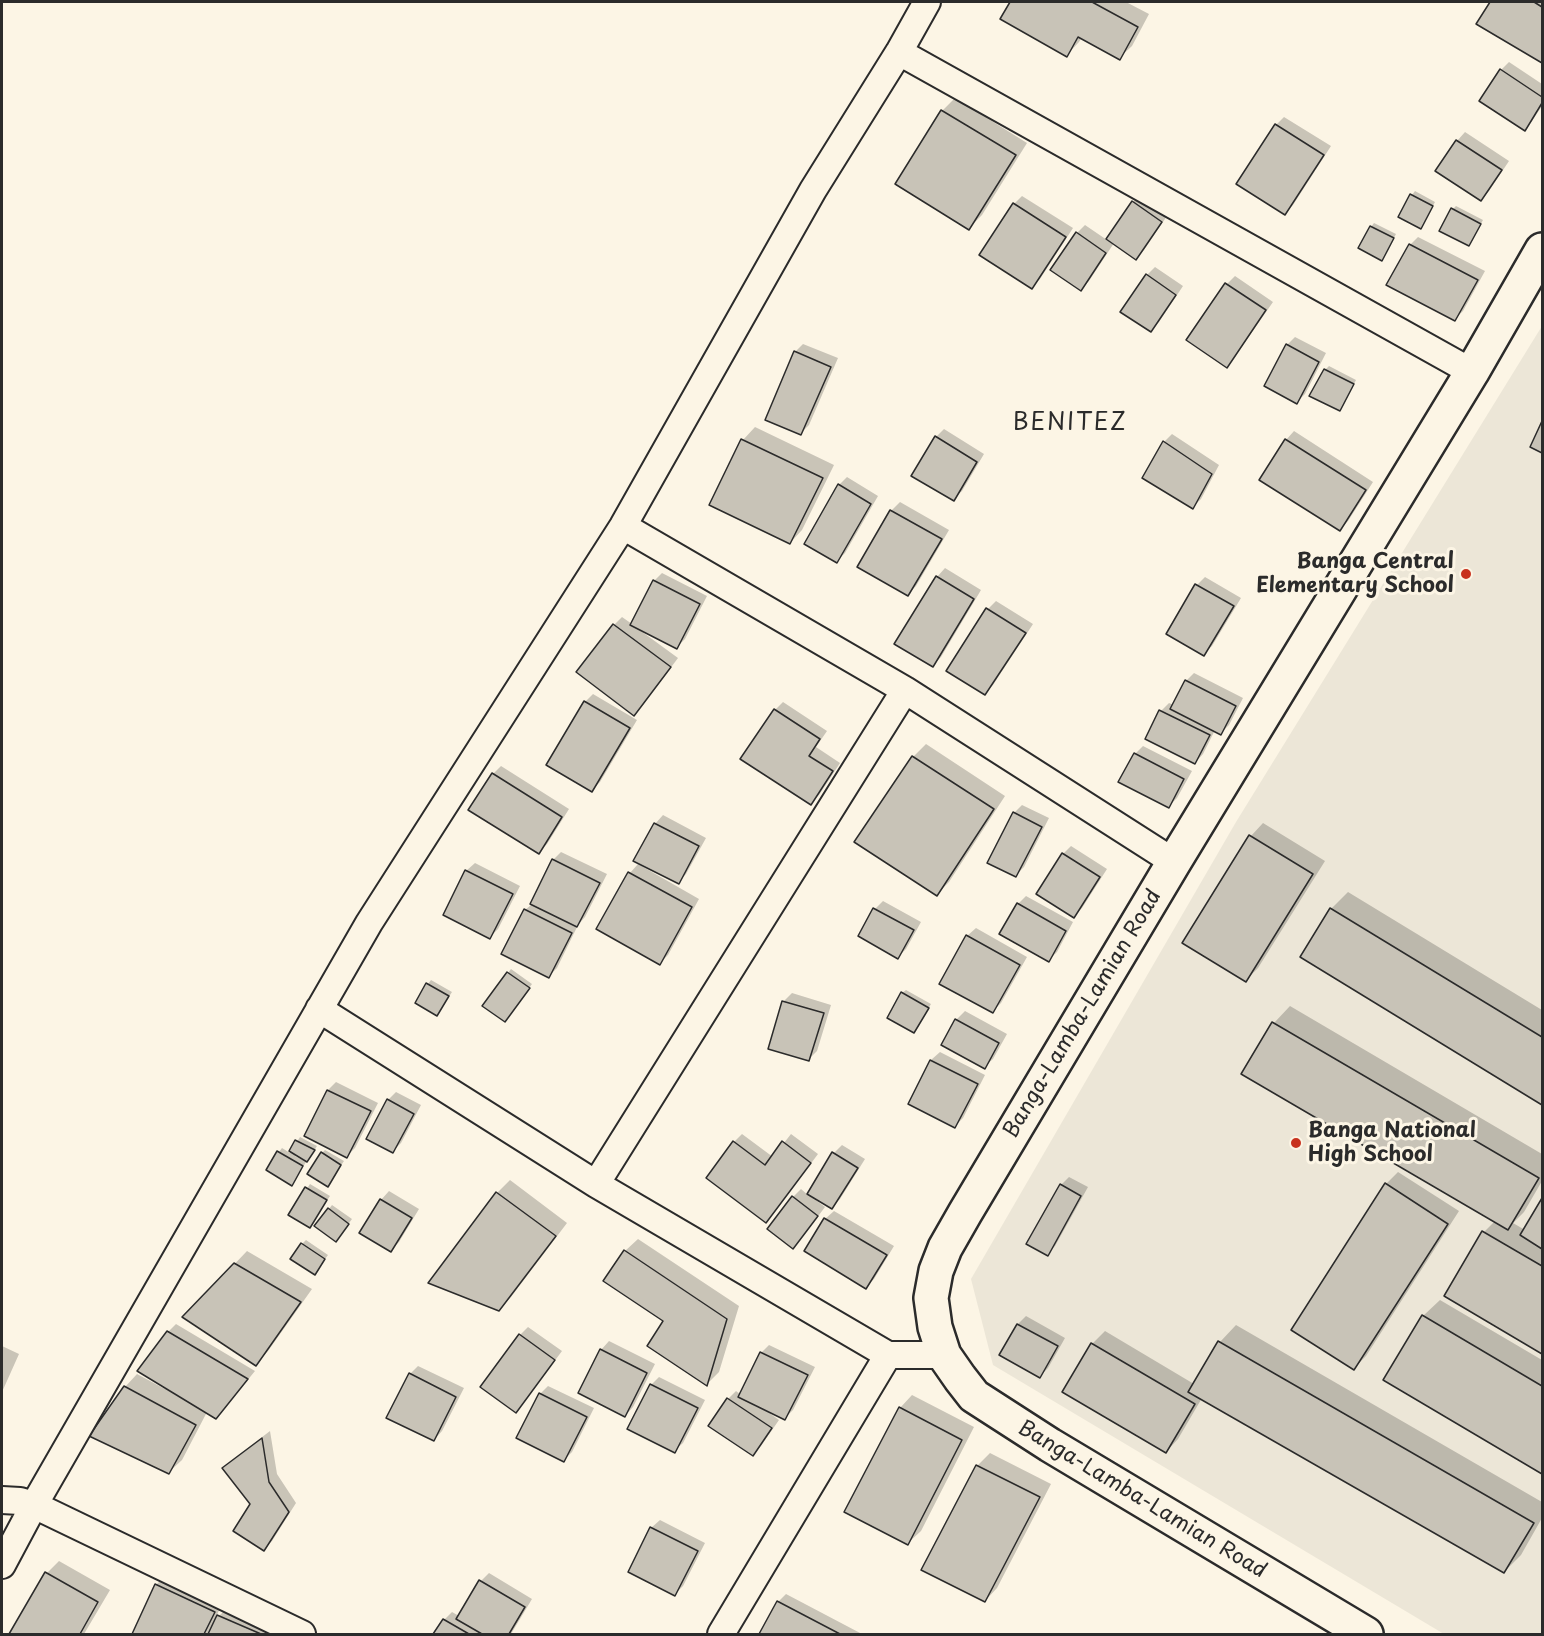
<!DOCTYPE html>
<html>
<head>
<meta charset="utf-8">
<style>
	body { margin:0 }
	#map { position:relative; width:1544px; height:1636px; overflow:hidden; background:#fcf5e5; font-family:"Playpen Sans",sans-serif }
	canvas { display:block }
	.frame { position:absolute; inset:0; border:3px solid #2b2b2b; pointer-events:none }
</style>
</head>
<body>
<div id="map">
<canvas width="1544" height="1636"></canvas>
<div class="frame"></div>
</div>
<script>
const ctx = document.querySelector('canvas').getContext('2d');
ctx.lineJoin = 'round';
function fill(path, color) {
  ctx.fillStyle = color;
  ctx.fill(path, 'evenodd');
}
function stroke(path, color, width, dash) {
  ctx.strokeStyle = color;
  ctx.lineWidth = width;
  ctx.lineCap = dash ? 'butt' : 'round';
  ctx.setLineDash(dash || []);
  ctx.stroke(path);
}
function drawText(font, color, halo, rows, align = 'center') {
  ctx.font = font + ' "Playpen Sans",sans-serif';
  ctx.lineWidth = 6;
  ctx.setLineDash([]);
  ctx.textBaseline = 'middle';
  ctx.strokeStyle = halo;
  ctx.fillStyle = color;
  for (const [text, x, y, turn = 0] of rows) {
    ctx.save();
    ctx.translate(x, y);
    ctx.rotate((+turn || 0) * Math.PI / 180);
    ctx.textAlign = isNaN(turn) ? turn : align;
    if (halo) ctx.strokeText(text, 0, 0);
    ctx.fillText(text, 0, 0);
    ctx.restore();
  }
}
const built = new Path2D(`
	M1542,326V1634H1444L993,1365L971,1279L1236,822Z`);
const shadow = new Path2D(`
	M1012,2H1126L1149,14L1132,46L1119,58L1082,37L1079,42L1067,55L1002,19Z
	M1491,2H1542V61L1479,23Z
	M1509,62L1542,84V106L1532,121L1524,129L1501,70Z
	M955,98L1027,143L982,215L969,228L897,183L942,111Z
	M1284,117L1331,146L1293,205L1285,214L1276,125Z
	M1465,132L1509,161L1489,191L1481,199L1437,171L1457,141Z
	M1415,191L1435,202L1424,223L1421,227L1400,216L1412,195Z
	M1141,194L1169,213L1144,250L1136,258L1114,243L1089,281L1081,289L1077,233L1085,225L1107,240L1133,202Z
	M1022,196L1073,228L1040,279L1032,287L1014,204Z
	M1456,206L1483,220L1472,241L1469,244L1453,209Z
	M1374,223L1396,234L1385,255L1371,227Z
	M1418,237L1485,271L1463,311L1455,319L1410,245Z
	M1155,267L1183,286L1159,322L1150,330L1147,275Z
	M1235,276L1273,302L1234,358L1226,366L1227,284Z
	M1295,337L1326,353L1305,394L1297,402L1287,345Z
	M803,344L838,358L809,425L801,433L795,352Z
	M1329,366L1356,380L1343,406L1340,410L1325,370Z
	M755,427L834,465L802,530L790,543L711,505L743,440Z
	M944,429L984,454L962,491L953,499L936,437Z
	M1294,431L1373,482L1348,521L1340,529L1261,479L1286,440Z
	M1172,434L1219,465L1201,499L1193,507L1164,442Z
	M847,477L878,496L845,553L837,561L839,485Z
	M900,502L949,530L916,586L908,594L859,566L892,510Z
	M945,568L981,590L941,657L933,665L937,577Z
	M662,573L707,596L685,639L677,647L641,629V631L678,658L642,706L634,714L614,625L622,617L632,624L654,581Z
	M1205,577L1241,598L1212,646L1203,654L1197,585Z
	M996,601L1033,624L993,685L985,693L948,670L988,609Z
	M1194,673L1243,698L1229,725L1221,733L1215,730L1203,754L1195,763L1147,738L1161,711L1169,703L1174,705L1186,681Z
	M593,694L637,720L600,782L592,790L585,702Z
	M783,702L827,731L816,747L840,763L819,795L810,803L775,710Z
	M926,744L1005,796L949,882L937,894L856,842L913,757Z
	M1143,746L1192,771L1177,798L1169,806L1135,754Z
	M501,766L569,809L547,844L539,852L493,774Z
	M1022,805L1049,818L1024,867L1016,875L1014,813Z
	M663,815L706,838L686,874L678,883L655,824Z
	M1263,823L1325,861L1258,968L1246,980L1184,942L1251,836Z
	M1071,846L1107,869L1082,908L1074,916L1063,854Z
	M561,852L607,874L585,917L578,925L557,968L549,976L525,910L531,905L553,860Z
	M475,863L520,886L498,929L490,937L466,871Z
	M638,864L699,899L668,955L660,963L598,929L630,873Z
	M1348,892L1542,1010V1103L1302,957L1331,909Z
	M1026,896L1073,922L1057,952L1049,960L1018,904Z
	M883,901L921,922L906,949L898,957L860,936L875,909Z
	M976,928L1027,957L1001,1003L993,1011L967,936Z
	M511,969L532,984L508,1016V973Z
	M431,980L452,992L437,1015L428,984Z
	M906,990L931,1004L918,1027L914,1031L902,993Z
	M792,993L831,1005L817,1051L809,1059L769,1048L784,1001Z
	M1290,1006L1542,1154V1181L1524,1212L1513,1223L1525,1230L1542,1201V1352L1446,1295L1484,1232L1495,1221L1243,1074L1274,1023Z
	M965,1011L1007,1034L993,1059L984,1067L943,1044L956,1020Z
	M940,1052L985,1075L963,1118L955,1126L910,1104L931,1060Z
	M336,1082L378,1103L355,1148L347,1156L306,1136L328,1090Z
	M396,1092L421,1105L401,1143L393,1151L388,1100Z
	M742,1134L773,1157L791,1134L818,1154L774,1213L766,1221L734,1142Z
	M300,1137L317,1146L311,1156L296,1154L295,1156L306,1162L295,1180L279,1152L282,1148L290,1153Z
	M842,1145L865,1159L840,1199L832,1207L814,1196L813,1198L825,1207L801,1239L793,1247V1197L801,1189L808,1195L834,1153Z
	M325,1150L344,1161L328,1185L322,1153Z
	M1398,1172L1459,1211L1366,1356L1354,1368L1386,1184Z
	M1069,1177L1088,1187L1055,1246L1047,1254L1061,1185Z
	M510,1180L567,1223L511,1297L499,1309L430,1282L497,1193Z
	M310,1184L330,1196L310,1226L290,1214Z
	M389,1191L419,1209L399,1242L391,1250L361,1232L381,1200Z
	M332,1205L352,1219L339,1237L329,1209Z
	M834,1211L894,1246L874,1279L866,1287L806,1251L825,1219Z
	M638,1239L739,1306L719,1372L707,1384L665,1320L625,1251Z
	M306,1240L328,1255L315,1273L302,1244Z
	M247,1251L312,1289L268,1351L256,1364L184,1317Z
	M1440,1300L1542,1360V1472L1385,1379L1423,1316Z
	M1026,1316L1065,1338L1048,1368L1040,1376L1002,1354L1018,1324Z
	M176,1324L255,1371L224,1409L207,1412L182,1460L169,1472L125,1387L137,1374L165,1389L166,1387L168,1332Z
	M1236,1325L1542,1502V1518L1521,1555L1504,1572L1202,1398L1178,1439L1166,1452L1064,1392L1092,1344L1105,1331L1194,1384L1220,1342Z
	M528,1327L562,1351L524,1402L516,1411L520,1335Z
	M609,1341L655,1364L633,1407L625,1416L580,1393L601,1350Z
	M769,1345L815,1367L793,1410L785,1418L769,1410L768,1412L779,1420L761,1446L753,1454L728,1399L736,1391L740,1394L761,1353Z
	M2,1346L19,1354L2,1392Z
	M418,1366L464,1388L442,1431L434,1440L410,1374Z
	M659,1377L705,1400L683,1443L674,1451L651,1385Z
	M548,1386L594,1408L572,1452L564,1460L540,1394Z
	M912,1395L974,1427L921,1531L908,1543L900,1408Z
	M270,1431L277,1474L296,1503L272,1541L264,1549L252,1504L224,1468L232,1460Z
	M990,1453L1051,1484L997,1588L985,1601L977,1466Z
	M660,1520L705,1543L683,1586L675,1594L651,1528Z
	M59,1561L110,1590L84,1634H11L47,1573Z
	M489,1573L532,1599L511,1634H435L444,1620L452,1612L459,1616L481,1581Z
	M164,1577L222,1603L215,1620L227,1608L284,1634H134L156,1585Z
	M786,1594L862,1634H761L778,1602Z`);
const building = new Path2D(`
	M1010,2H1092L1138,27L1120,60L1078,37L1067,57L1000,19Z
	M1490,2H1534L1542,7V63L1476,24Z
	M1500,69L1542,97V103L1525,131L1479,101Z
	M941,110L1016,155L969,230L895,184Z
	M1275,124L1324,155L1285,215L1236,184Z
	M1456,140L1502,170L1481,201L1435,171Z
	M1410,194L1433,206L1421,229L1398,217Z
	M1132,201L1162,222L1136,260L1106,239Z
	M1013,203L1066,237L1032,289L979,255Z
	M1451,208L1481,224L1469,246L1439,231Z
	M1370,226L1394,238L1382,261L1358,248Z
	M1076,232L1106,253L1081,291L1050,270Z
	M1409,244L1478,280L1455,321L1386,285Z
	M1146,274L1176,295L1151,332L1120,312Z
	M1225,283L1266,310L1227,368L1186,340Z
	M1286,344L1319,362L1297,404L1264,386Z
	M794,351L831,367L801,435L765,420Z
	M1324,369L1354,384L1340,411L1309,396Z
	M1542,421V453L1530,447Z
	M935,436L977,462L954,501L911,476Z
	M741,439L823,478L790,544L709,505Z
	M1285,439L1366,490L1340,531L1259,480Z
	M1163,441L1212,474L1193,509L1142,478Z
	M838,484L871,504L837,563L804,544Z
	M890,510L942,539L908,596L857,567Z
	M936,576L974,599L933,667L894,644Z
	M653,580L700,604L677,649L630,625Z
	M1195,584L1234,606L1204,656L1166,634Z
	M986,608L1026,633L985,695L946,671Z
	M613,624L671,667L634,716L576,672Z
	M1185,680L1236,706L1221,735L1170,709Z
	M584,701L630,728L592,792L546,765Z
	M774,709L820,739L809,756L833,771L811,805L740,759Z
	M1159,710L1210,735L1195,764L1145,739Z
	M1134,753L1184,779L1169,808L1118,782Z
	M912,756L994,809L937,896L854,842Z
	M492,773L562,817L539,854L468,810Z
	M1013,812L1042,827L1016,877L987,863Z
	M654,823L699,846L679,884L633,861Z
	M1249,835L1313,874L1246,982L1182,943Z
	M1062,853L1100,877L1074,918L1036,894Z
	M552,859L600,883L577,927L530,904Z
	M465,870L513,894L490,939L443,915Z
	M628,872L692,907L660,965L596,929Z
	M1017,903L1066,931L1049,962L999,934Z
	M873,908L914,930L898,959L858,936Z
	M1330,908L1542,1037V1105L1300,957Z
	M524,909L572,933L549,978L501,954Z
	M966,935L1020,965L993,1013L939,984Z
	M507,972L530,988L505,1022L482,1006Z
	M426,983L449,996L437,1016L415,1003Z
	M901,992L929,1008L914,1033L887,1018Z
	M782,1001L824,1013L809,1061L768,1049Z
	M955,1019L999,1043L985,1069L941,1045Z
	M1272,1022L1539,1178L1508,1230L1241,1074Z
	M930,1060L978,1084L955,1128L908,1104Z
	M327,1090L371,1111L347,1158L304,1136Z
	M387,1099L414,1114L393,1153L366,1139Z
	M295,1140L315,1150L307,1162L289,1151Z
	M733,1141L765,1165L782,1141L811,1163L766,1223L706,1178Z
	M277,1151L303,1166L292,1186L266,1170Z
	M321,1152L341,1165L328,1187L307,1174Z
	M832,1152L858,1168L832,1209L807,1194Z
	M1385,1183L1448,1224L1354,1370L1291,1330Z
	M1060,1184L1081,1196L1048,1256L1026,1244Z
	M305,1187L327,1200L310,1228L288,1215Z
	M496,1192L556,1236L499,1311L428,1283Z
	M792,1196L818,1216L793,1249L767,1229Z
	M1542,1198V1249L1520,1235Z
	M380,1199L412,1218L391,1252L359,1233Z
	M328,1208L349,1224L336,1242L314,1226Z
	M824,1218L887,1255L866,1289L804,1251Z
	M1482,1231L1542,1266V1354L1444,1296Z
	M301,1243L325,1259L315,1275L290,1259Z
	M624,1250L727,1319L707,1386L647,1346L663,1321L603,1281Z
	M234,1263L301,1302L256,1366L182,1317Z
	M1422,1315L1542,1386V1474L1383,1380Z
	M1017,1324L1058,1346L1040,1378L999,1355Z
	M167,1331L248,1379L216,1419L137,1371Z
	M519,1334L555,1360L516,1413L480,1387Z
	M1218,1341L1534,1523L1504,1573L1188,1392Z
	M1091,1343L1195,1404L1166,1453L1062,1392Z
	M600,1349L647,1373L625,1417L578,1393Z
	M760,1352L808,1375L785,1420L738,1397Z
	M409,1373L456,1397L434,1441L386,1418Z
	M650,1384L698,1408L675,1453L627,1429Z
	M124,1386L196,1425L169,1474L89,1436Z
	M539,1393L587,1417L564,1462L516,1438Z
	M727,1398L772,1428L753,1456L708,1426Z
	M899,1407L962,1440L908,1545L844,1512Z
	M262,1438L269,1482L289,1512L264,1551L233,1531L250,1504L222,1468Z
	M976,1465L1040,1497L985,1602L921,1570Z
	M650,1527L698,1551L675,1596L628,1572Z
	M45,1572L98,1602L80,1634H9Z
	M479,1580L525,1607L509,1634H482L456,1619Z
	M155,1584L215,1612L204,1634H132Z
	M777,1601L840,1634H759Z
	M217,1615L261,1634H208Z
	M443,1619L469,1634H433Z`);
const street = new Path2D(`
	M899,52L1472,372
	M623,526L905,690L1174,862
	M319,1009L596,1184L888,1355H944
	M596,1184L905,690
	M2,1500L20,1501L34,1505L302,1634
	M2,1565L34,1505L369,923L623,526L813,190L899,52L927,2
	M721,1634L888,1355`);
const secondary = new Path2D(`
	M1366,1634L1050,1445L974,1396L960,1378L944,1355L935,1327L931,1298L936,1271L945,1248L965,1213L1174,862L1472,372L1542,250`);
const markers = [
	[1466,574,6,"#c8321e"],
	[1296,1143,6,"#c8321e"]
];
const poiNames = [
	["Banga Central",1454,562],
	["Elementary School",1454,586],
	["Banga National",1308,1131,"left"],
	["High School",1308,1155,"left"]
];
const streetNames = [
	["Banga-Lamba-Lamian Road",1083,1014,-59],
	["Banga-Lamba-Lamian Road",1142,1500,31]
];
const quarterNames = [
	["BENITEZ",1070,423]
];
fill(built, '#ece6d7');
fill(shadow, '#0003');
fill(building, '#c8c3b7');
stroke(building, '#2b2b2b', 1.5);
stroke(street, '#2b2b2b', 30);
stroke(secondary, '#2b2b2b', 38);
stroke(street, '#fcf5e5', 26);
stroke(secondary, '#fcf5e5', 33);
for (const [x, y, r, color] of markers) {
  const dot = new Path2D();
  dot.arc(x, y, r, 0, 2 * Math.PI);
  ctx.fillStyle = color;
  ctx.fill(dot);
  stroke(dot, '#fcf5e5', 2);
}
drawText('bold 21px', '#2b2b2b', '#fcf5e5', poiNames, 'right');
drawText('21px', '#2b2b2b', '#fcf5e5', streetNames);
ctx.letterSpacing = '1.5px';
drawText('24px', '#2b2b2b', '#fcf5e5', quarterNames);
ctx.letterSpacing = '0px';
</script>
</body>
</html>
